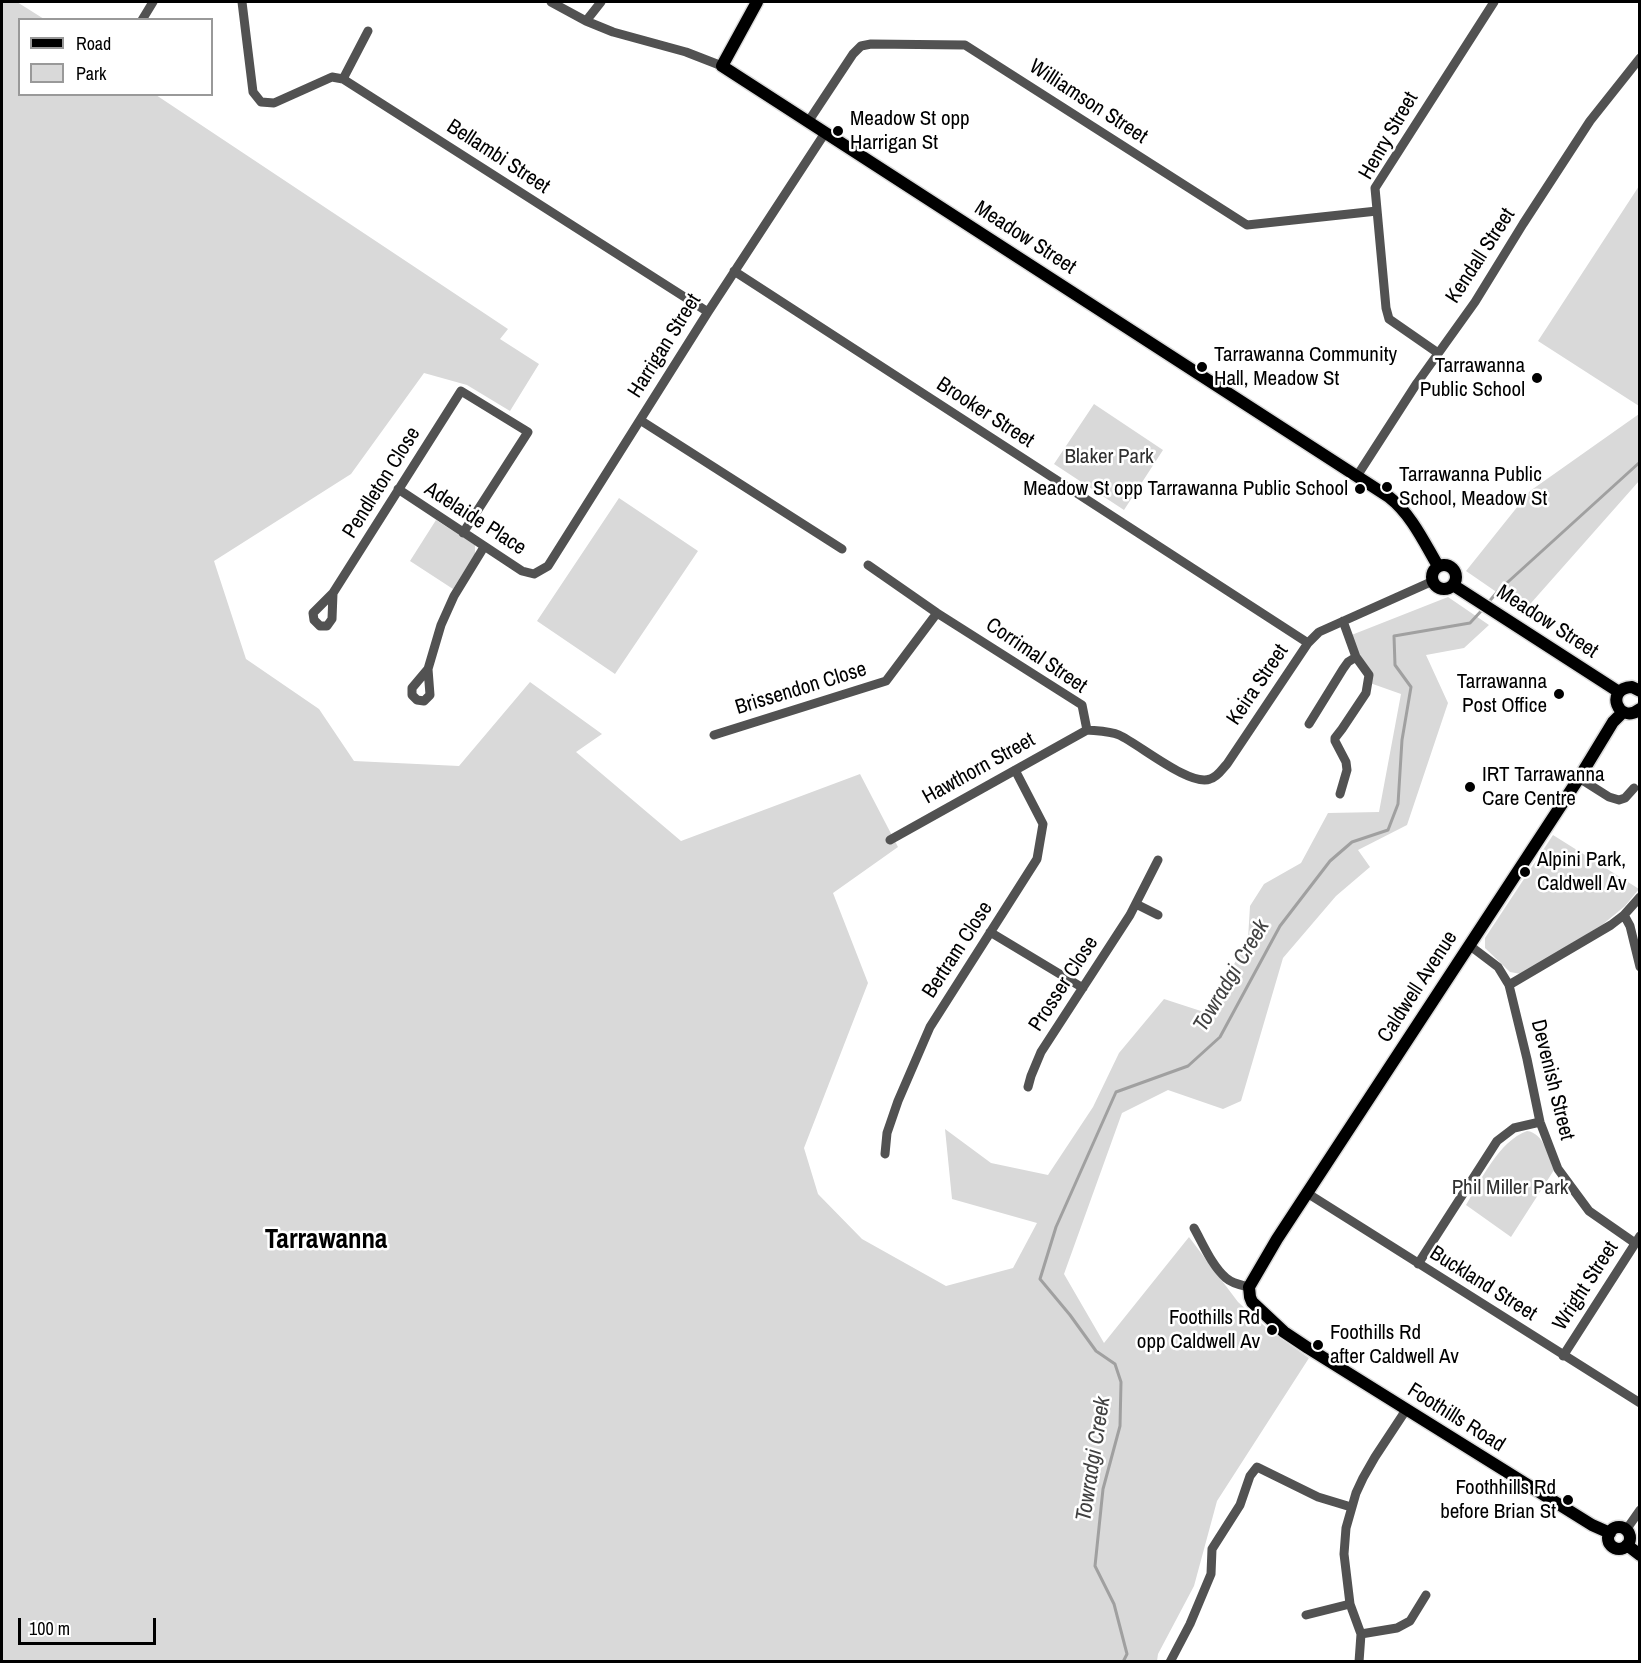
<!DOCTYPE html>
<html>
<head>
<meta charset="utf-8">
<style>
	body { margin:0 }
	#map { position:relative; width:1641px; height:1663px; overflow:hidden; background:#fff; font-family:"Archivo Narrow",sans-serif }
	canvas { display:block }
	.frame { position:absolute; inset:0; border:3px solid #000; pointer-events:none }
	.legend { position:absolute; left:18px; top:18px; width:195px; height:78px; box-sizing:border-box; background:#fff; border:2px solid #999; margin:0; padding:8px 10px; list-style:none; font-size:18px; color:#000 }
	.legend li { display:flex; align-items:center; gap:12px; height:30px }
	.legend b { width:30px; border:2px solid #999 }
	.scale { position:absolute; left:18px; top:1618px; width:138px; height:27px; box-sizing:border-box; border:3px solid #000; border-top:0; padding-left:8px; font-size:18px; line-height:21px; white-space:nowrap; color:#000; -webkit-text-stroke:4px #fff; paint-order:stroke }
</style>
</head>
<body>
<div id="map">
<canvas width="1641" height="1663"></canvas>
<div class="frame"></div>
<ul class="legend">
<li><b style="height:8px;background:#000"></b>Road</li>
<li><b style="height:16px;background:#d9d9d9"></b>Park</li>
</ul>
<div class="scale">100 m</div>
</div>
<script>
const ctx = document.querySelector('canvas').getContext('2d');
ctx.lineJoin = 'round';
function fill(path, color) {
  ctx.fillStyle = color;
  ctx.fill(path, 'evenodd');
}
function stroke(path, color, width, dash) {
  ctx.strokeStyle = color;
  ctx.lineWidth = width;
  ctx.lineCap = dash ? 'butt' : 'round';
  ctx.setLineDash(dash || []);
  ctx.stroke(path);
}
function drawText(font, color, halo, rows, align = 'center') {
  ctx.font = font + ' "Archivo Narrow",sans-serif';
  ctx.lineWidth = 5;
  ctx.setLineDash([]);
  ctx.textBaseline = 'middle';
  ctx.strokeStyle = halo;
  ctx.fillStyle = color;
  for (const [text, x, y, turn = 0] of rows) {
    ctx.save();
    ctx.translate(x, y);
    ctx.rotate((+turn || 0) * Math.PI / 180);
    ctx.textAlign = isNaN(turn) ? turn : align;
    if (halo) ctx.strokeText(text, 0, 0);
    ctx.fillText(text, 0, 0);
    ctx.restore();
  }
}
const green = new Path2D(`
	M2,2H17L44,19L20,20V94L156,95L508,329L500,339L539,364L510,411L467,385L424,373L351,474L214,561L246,659L319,709L354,761L459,766L530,682L602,734L576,752L681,841L860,774L898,847L833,893L868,983L804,1148L818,1194L862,1239L946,1286L1013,1268L1037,1223L952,1199L945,1129L991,1163L1048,1175L1093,1107L1119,1053L1164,999L1207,1013L1248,939L1250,906L1264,884L1301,863L1328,813L1379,812L1401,694L1370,683L1349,636L1448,597L1489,625L1464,648L1426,655L1448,703L1407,825L1358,850L1370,867L1336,896L1283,958L1241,1101L1223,1109L1168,1090L1122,1113L1064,1274L1104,1343L1189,1237L1238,1302L1270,1331L1309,1358L1217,1501L1194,1586L1158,1654L1157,1661L2,1662Z
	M1639,186L1640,406H1639L1538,341Z
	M1094,404L1163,450L1124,510L1054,464Z
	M1639,414V481L1524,611L1466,571L1530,491Z
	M619,498L698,551L615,674L537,621Z
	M436,520L475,545V554L453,589L410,561Z
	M1553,835L1639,889L1625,906L1602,925L1521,974L1510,972L1485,948V938Z
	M1527,1131C1544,1133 1548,1156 1554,1170L1511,1237L1466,1205C1481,1180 1499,1141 1527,1131Z`);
const stream = new Path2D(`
	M1487,604L1498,591L1640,462
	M1123,1662L1127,1654L1114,1604L1095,1566L1103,1489L1120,1426L1121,1382L1115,1364L1096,1351L1070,1315L1040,1279L1056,1227L1116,1092L1188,1066L1220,1037L1280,926L1330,861L1352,842L1388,830L1398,804L1402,740L1411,687L1395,665L1394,636L1470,623L1483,609`);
const minor = new Path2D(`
	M242,2L253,92L261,102L274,103L332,77L343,79L708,312
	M551,2L586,21L613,32L686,52L722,66
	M142,20L153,2
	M586,21L601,2
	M343,79L368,31
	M808,122L853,54L861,46L871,44L965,45L1247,225L1377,211
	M734,271L1308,643
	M1438,353L1389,319L1386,308L1375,188L1494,2
	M640,420L842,549
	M1357,476L1417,383L1475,302L1523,224L1590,121L1640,58
	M398,489L522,571L534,574L548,566L708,312L825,133
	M868,565L937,613L1082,705L1087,730C1097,731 1110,731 1119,735C1139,744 1190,787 1210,779C1218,777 1222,769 1227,764L1308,643L1319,632L1433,581
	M333,593L313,613L314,620L320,626H327L332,619L333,593L461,391L528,432L463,533
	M428,669L412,688V695L417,700L424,701L430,695L428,669L441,625L454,596L484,547
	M1309,724L1343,669L1348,662L1356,657
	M714,735L886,681L937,613
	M1579,778L1609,797L1619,800L1625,798L1634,788
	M1340,794L1347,770L1346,762L1335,741V738L1342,729L1366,693L1369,675L1356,657L1343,621
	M890,840L1087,730
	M1136,904L1158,915
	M1624,915L1630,926L1640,967
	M990,932L1083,988
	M1469,945L1498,967L1509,985L1527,1059L1540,1122L1558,1169L1589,1211L1635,1243
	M1509,985L1611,925L1624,915L1640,897
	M1028,1087L1031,1076L1041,1052L1130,915L1158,860
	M885,1154L887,1133L898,1101L930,1027L1037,859L1043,824L1015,770
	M1307,1193L1640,1403
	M1194,1228C1203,1244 1212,1266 1226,1278C1233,1284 1241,1285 1249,1287
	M1418,1264L1497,1141L1514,1128L1540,1122
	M1563,1356L1640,1236
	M1626,1530L1640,1510
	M1306,1615L1350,1604
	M1361,1634L1397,1628L1410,1621L1426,1595
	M1170,1662L1190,1624L1211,1574L1212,1549L1240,1505L1250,1476L1257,1467L1318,1497L1351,1507
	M1359,1662L1361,1634L1350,1604L1344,1554L1346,1528L1356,1493L1363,1478L1375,1457L1406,1410`);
const major = new Path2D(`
	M757,2L722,66L1389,497C1411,514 1424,542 1438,566
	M1432 577a12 12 0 1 1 24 0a12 12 0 1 1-24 0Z
	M1453,585L1619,692
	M1640,691L1632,687C1604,688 1618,726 1640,709
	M1608 1538a11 11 0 1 1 22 0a11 11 0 1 1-22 0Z
	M1610,1533L1592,1525L1308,1348L1284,1332L1252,1302L1250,1297L1249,1287L1277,1239L1579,778L1613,722L1623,712
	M1627,1545L1640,1555`);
const markers = [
	[838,131,6,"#000"],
	[1202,367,6,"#000"],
	[1537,378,6,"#000"],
	[1387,487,6,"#000"],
	[1360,489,6,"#000"],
	[1559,694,6,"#000"],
	[1470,787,6,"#000"],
	[1525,872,6,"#000"],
	[1272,1330,6,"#000"],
	[1318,1345,6,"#000"],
	[1568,1500,6,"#000"]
];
const streetNames = [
	["Williamson Street",1088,102,33],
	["Henry Street",1389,136,-60],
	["Bellambi Street",498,157,33],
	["Meadow Street",1025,238,33],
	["Kendall Street",1481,256,-57],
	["Harrigan Street",665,346,-58],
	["Brooker Street",985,413,33],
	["Pendleton Close",382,483,-58],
	["Adelaide Place",475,519,33],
	["Meadow Street",1547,622,33],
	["Corrimal Street",1036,656,34],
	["Keira Street",1258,685,-56],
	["Brissendon Close",801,689,-17],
	["Hawthorn Street",979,769,-29],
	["Bertram Close",958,950,-57],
	["Prosser Close",1064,984,-57],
	["Caldwell Avenue",1418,987,-57],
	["Devenish Street",1552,1080,76],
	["Buckland Street",1483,1284,32],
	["Wright Street",1586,1286,-57],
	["Foothills Road",1456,1418,32]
];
const poiNames = [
	["Meadow St opp",850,119],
	["Harrigan St",850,143],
	["Tarrawanna Community",1214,355],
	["Hall, Meadow St",1214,379],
	["Tarrawanna",1525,366,"right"],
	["Public School",1525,390,"right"],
	["Tarrawanna Public",1399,475],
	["School, Meadow St",1399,499],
	["Meadow St opp Tarrawanna Public School",1348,489,"right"],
	["Tarrawanna",1547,682,"right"],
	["Post Office",1547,706,"right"],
	["IRT Tarrawanna",1482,775],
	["Care Centre",1482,799],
	["Alpini Park,",1537,860],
	["Caldwell Av",1537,884],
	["Foothills Rd",1260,1318,"right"],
	["opp Caldwell Av",1260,1342,"right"],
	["Foothills Rd",1330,1333],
	["after Caldwell Av",1330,1357],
	["Foothhills Rd",1556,1488,"right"],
	["before Brian St",1556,1512,"right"]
];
const parkNames = [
	["Blaker Park",1109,457],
	["Phil Miller Park",1510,1188]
];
const waterNames = [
	["Towradgi Creek",1232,976,-59],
	["Towradgi Creek",1094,1459,-81]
];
const districtNames = [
	["Tarrawanna",326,1241]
];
fill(green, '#d9d9d9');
stroke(stream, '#a0a0a0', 3);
stroke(major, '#dbdbdb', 15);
stroke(minor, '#525252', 9);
stroke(major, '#000', 12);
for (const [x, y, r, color] of markers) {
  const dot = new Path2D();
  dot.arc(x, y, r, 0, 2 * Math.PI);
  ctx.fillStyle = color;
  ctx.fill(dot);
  stroke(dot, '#fff', 2);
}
drawText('21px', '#000', '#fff', streetNames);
drawText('21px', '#000', '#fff', poiNames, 'left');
drawText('21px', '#303030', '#fff', parkNames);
drawText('italic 22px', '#414141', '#fff', waterNames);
drawText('bold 27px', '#000', '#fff', districtNames);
</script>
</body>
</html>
